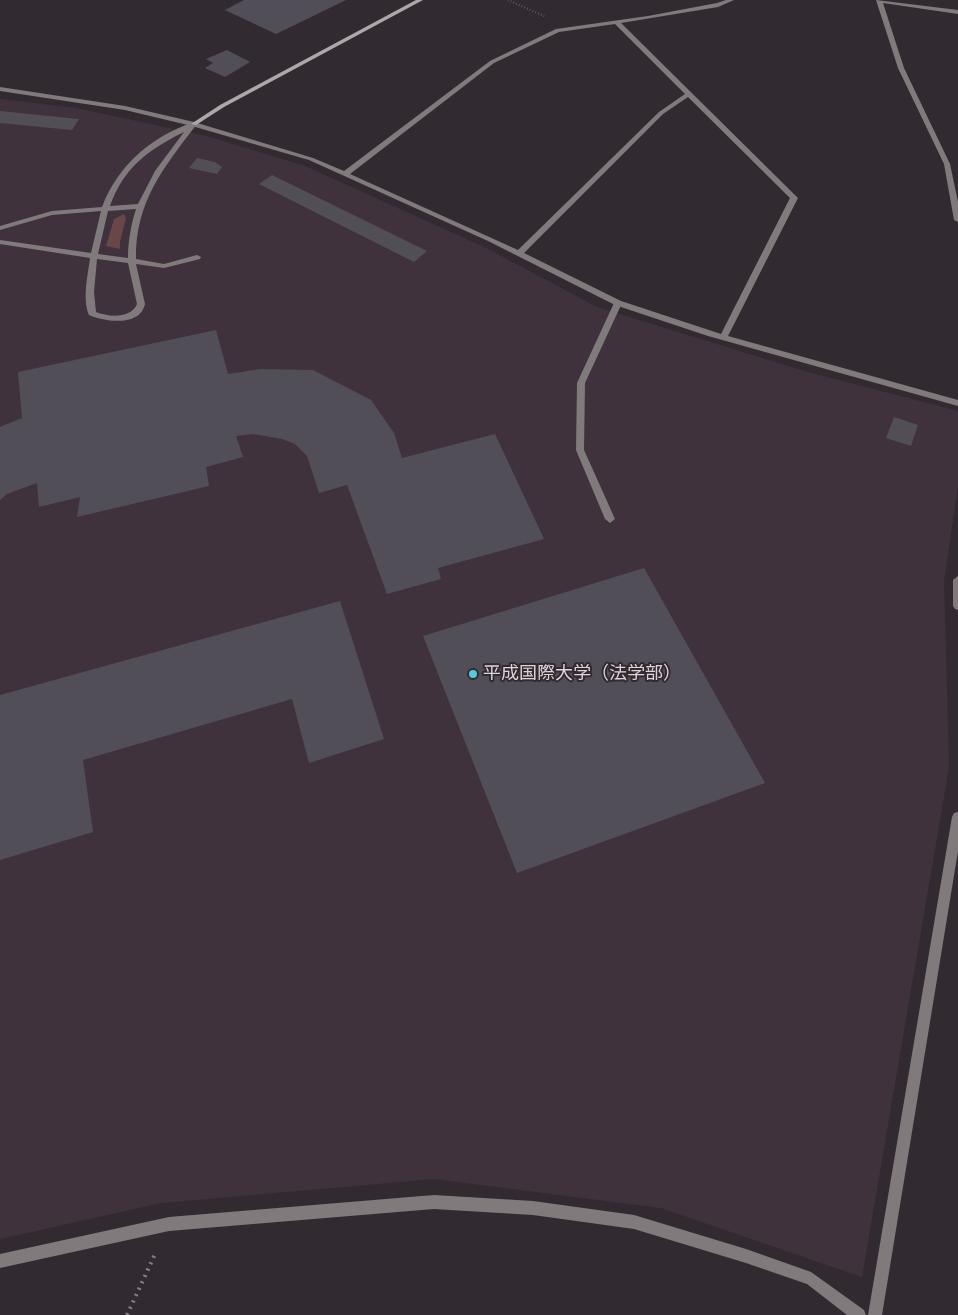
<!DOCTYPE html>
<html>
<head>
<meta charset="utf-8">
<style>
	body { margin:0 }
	canvas { display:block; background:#322a31 }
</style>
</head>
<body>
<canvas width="958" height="1315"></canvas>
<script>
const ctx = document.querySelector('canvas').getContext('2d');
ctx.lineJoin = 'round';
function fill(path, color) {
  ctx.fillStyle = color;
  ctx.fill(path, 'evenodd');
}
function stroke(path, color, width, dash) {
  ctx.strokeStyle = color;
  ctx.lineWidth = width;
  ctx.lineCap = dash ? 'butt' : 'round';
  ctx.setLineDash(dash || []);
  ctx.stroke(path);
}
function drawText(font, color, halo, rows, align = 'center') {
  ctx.font = font + ' "PT Sans Narrow","Noto Sans JP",sans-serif';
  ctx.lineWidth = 4;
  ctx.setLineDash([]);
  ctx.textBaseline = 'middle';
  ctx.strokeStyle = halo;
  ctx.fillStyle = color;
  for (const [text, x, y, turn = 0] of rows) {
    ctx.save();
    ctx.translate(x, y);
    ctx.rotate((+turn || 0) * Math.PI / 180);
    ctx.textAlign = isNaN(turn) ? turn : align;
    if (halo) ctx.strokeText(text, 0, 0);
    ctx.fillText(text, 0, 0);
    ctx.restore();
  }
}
const built = new Path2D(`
	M0,99L76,108L206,136L305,166L486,248L597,307L804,371L958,411V486L944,581L949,767L862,1277L661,1208L434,1179L161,1203L0,1239Z`);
const green = new Path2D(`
	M124,214L126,218L120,242V249L106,246L114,219Z`);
const building = new Path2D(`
	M244,0H346L276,34L225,10Z
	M227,50L250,62L225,77L205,68L213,63L206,59Z
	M0,111L79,119L72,130L0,123Z
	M197,158L215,162L222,167L217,174L189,168Z
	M272,175L427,251L414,262L259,184Z
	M216,330L228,374L260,369L313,370L371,400L394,433L402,458L495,434L544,539L438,568L441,579L387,594L347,485L319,493L307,456L295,444L282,439L253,434L236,436L243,457L206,467L209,486L77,517L80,497L39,507L37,483L7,494L0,500V427L22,418L18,372Z
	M894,417L918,425L911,446L886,438Z
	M644,568L765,783L517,873L423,636Z
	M340,601L384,739L309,763L292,699L83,760L93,832L0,860V695Z`);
const pathFar1 = new Path2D(`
	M508,0L544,16`);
const path = new Path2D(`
	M127,1315L156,1252`);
const lane = new Path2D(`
	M194,122L197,124C164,167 135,202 136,259L164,264L197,255L201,257L200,259L164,268L136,264L145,304C140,327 105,322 89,315C82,298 88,275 90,258L0,244V240L91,253L101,211L52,215L0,230V226L52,211L102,207C118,165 152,136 194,122ZM184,132L155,171L138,204L110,206C124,167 148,150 184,132ZM136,209C131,225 128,241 128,258L98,254L108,211ZM97,259L128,263L137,304C131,319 108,317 96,312L94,292Z
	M618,300L622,303L585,383L584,450L615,519L610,523L605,519L576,450L577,383L614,303Z`);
const street = new Path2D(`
	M726,0H734L718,7L621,23L798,198L728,336L958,400V406L708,336L615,305L488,241L309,160L192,126L125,110L0,91V87L125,106L194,122L313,158L344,171L490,61L556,29L648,16L717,3ZM615,24L685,94L659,112L518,250L350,174L494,63L559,32ZM688,97L790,198L721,334L621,301L524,253L663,114Z
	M876,0L958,10V14L883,3L904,68L950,164L958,202V222L954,220L944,164L898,68Z
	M958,576V610L955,609L953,606V580Z
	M958,812V851L882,1315H868L952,817L954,813Z
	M434,1195L533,1201L634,1215L746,1249L811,1272L864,1310L866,1315H847L807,1284L746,1263L634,1229L533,1215L434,1209L169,1231L0,1268V1254L169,1217Z`);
const secondary = new Path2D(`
	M416,0H423L224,107L196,125L191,124L220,105Z`);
const markers = [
	[473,674,5,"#55cadf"]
];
const poiNames = [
	["平成国際大学（法学部）",483,674]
];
fill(built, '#3f323d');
fill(green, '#694748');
fill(building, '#524e57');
stroke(pathFar1, '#857e84', 2, [0.5, 2.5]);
stroke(path, '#857e84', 4, [2, 5]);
fill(lane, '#807a7c');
fill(street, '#807a7c');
fill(secondary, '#afa6a9');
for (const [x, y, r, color] of markers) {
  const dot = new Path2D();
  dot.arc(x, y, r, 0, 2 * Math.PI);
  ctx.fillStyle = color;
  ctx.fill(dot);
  stroke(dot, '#322a31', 2);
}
drawText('18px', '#dad5d9', '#322a31', poiNames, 'left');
</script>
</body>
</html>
